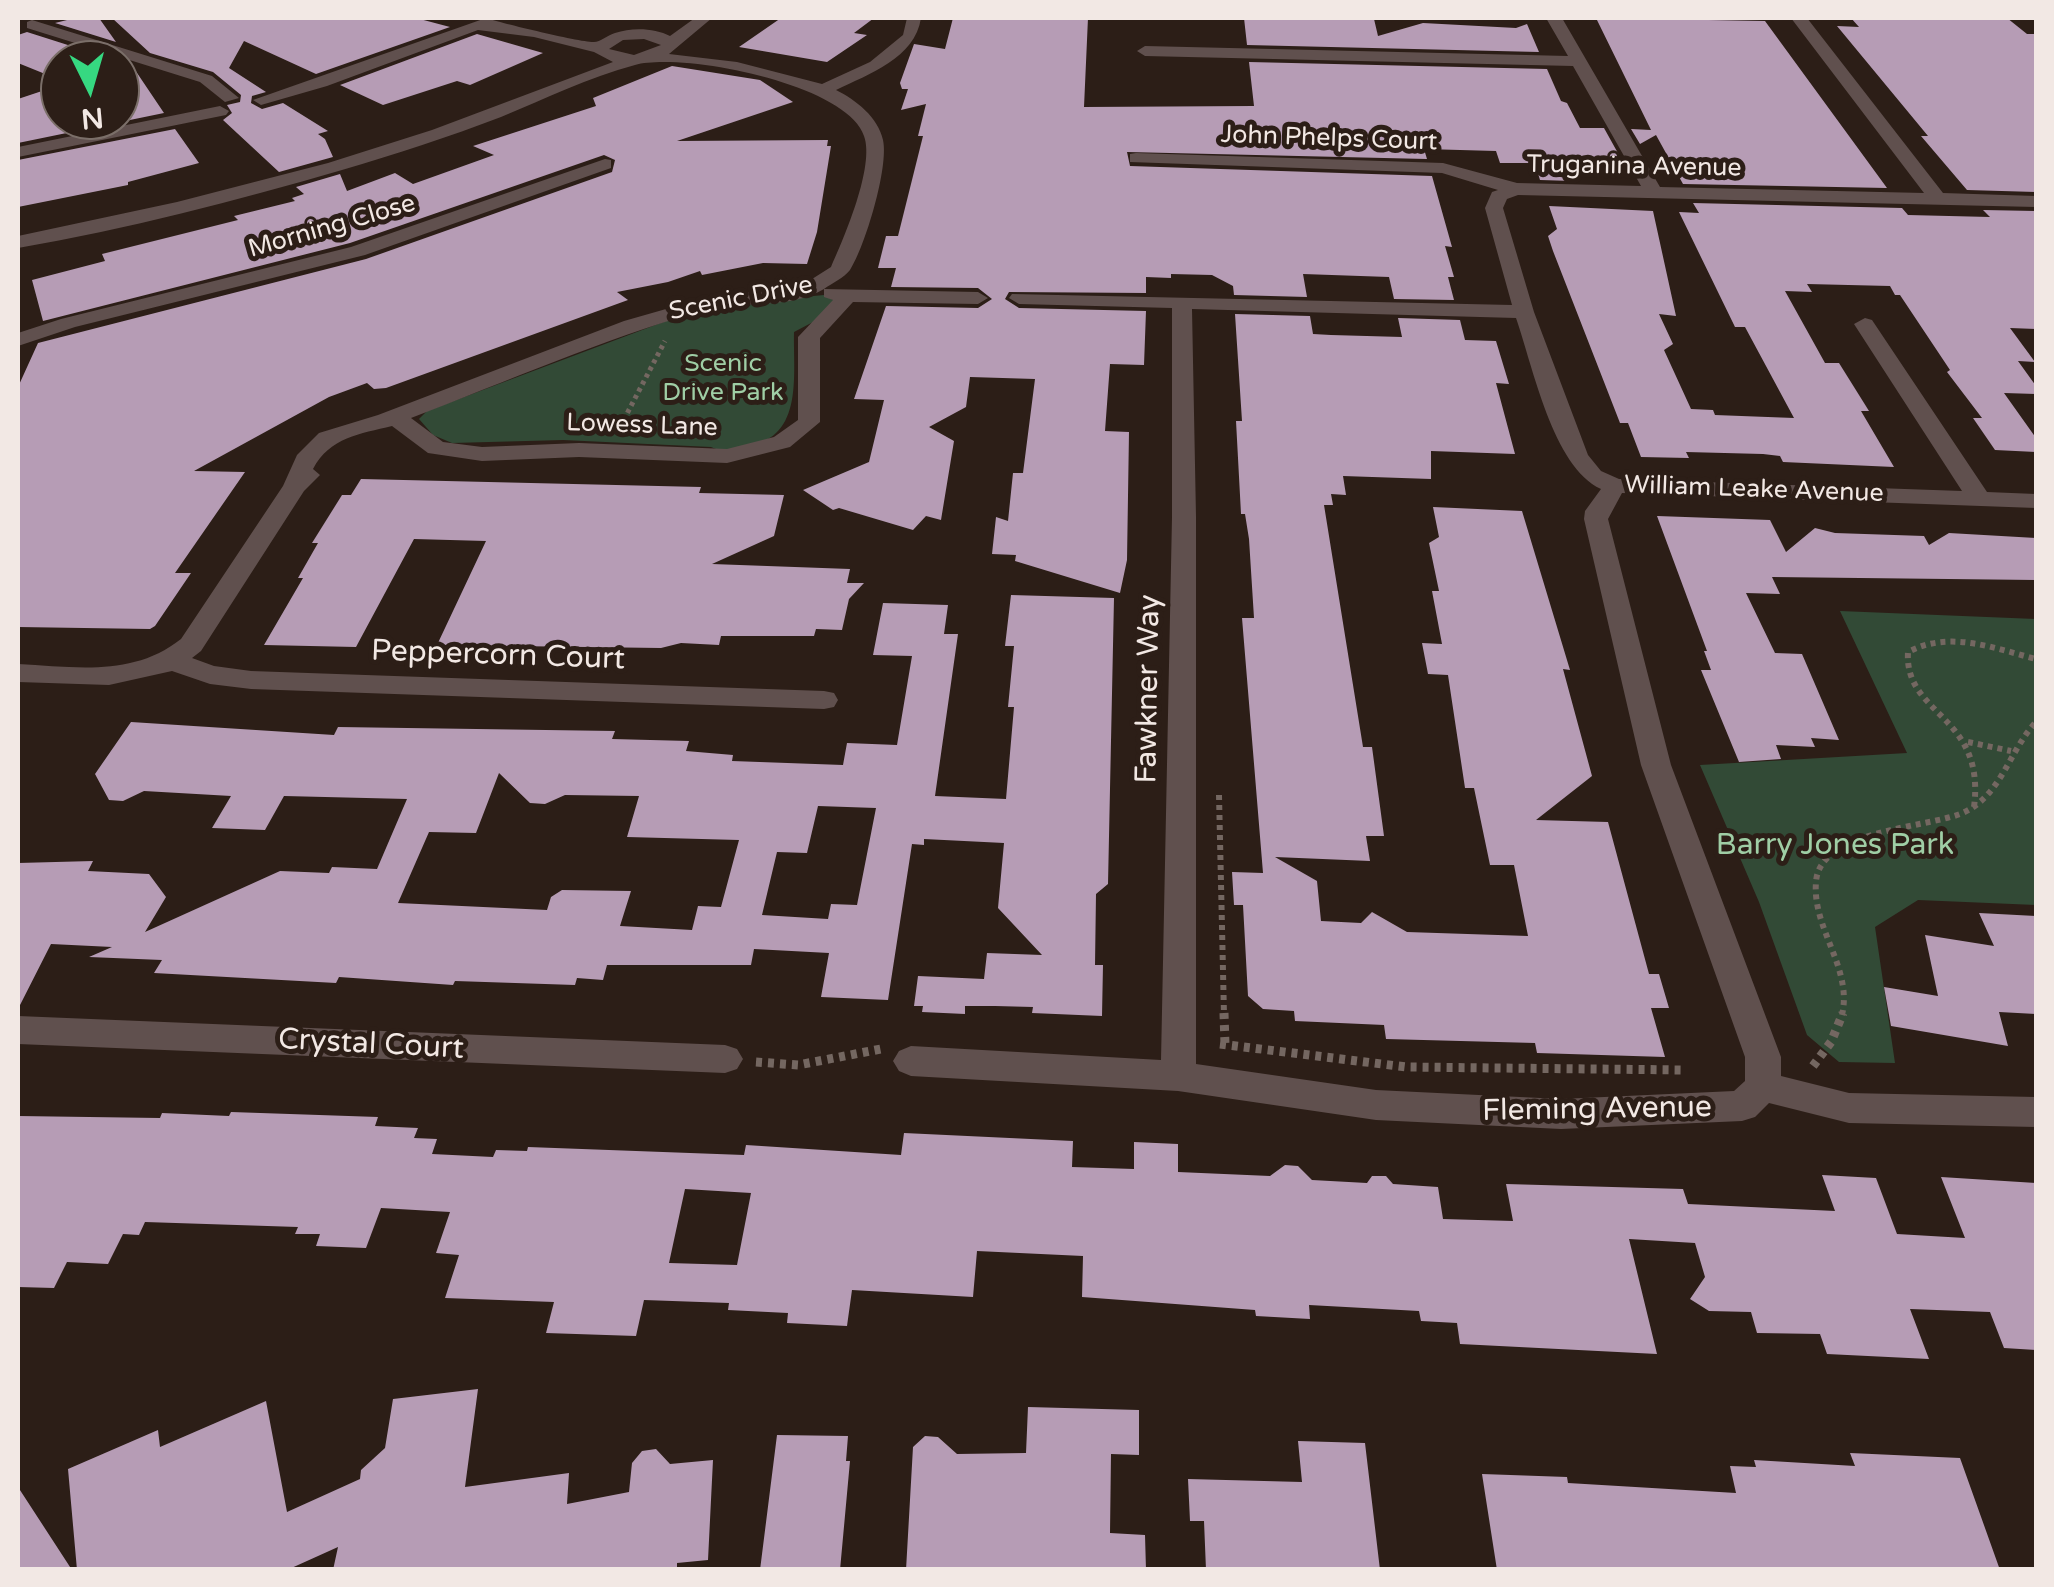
<!DOCTYPE html>
<html>
<head>
<meta charset="utf-8">
<style>
	body { margin:0 }
	#map { position:relative; width:2054px; height:1587px; overflow:hidden; background:#2c1e17; font-family:"Varela Round",sans-serif }
	canvas { display:block }
	.frame { position:absolute; inset:0; border:20px solid #f2e8e4; pointer-events:none }
	.north { position:absolute; left:40px; top:40px; width:100px; height:100px; box-sizing:border-box; background:#2c1e17; border:2px solid #7b6f69; border-radius:50%; rotate:175deg; font-size:28px; font-weight:700; line-height:40px; text-align:center; color:#f2e8e4 }
	.north::after { content:''; display:block; margin:auto; width:35px; height:45px; background:#36d881; clip-path:polygon(50% 0,100% 100%,50% 72%,0 100%) }
</style>
</head>
<body>
<div id="map">
<canvas width="2054" height="1587"></canvas>
<div class="frame"></div>
<div class="north">N</div>
</div>
<script>
const ctx = document.querySelector('canvas').getContext('2d');
ctx.lineJoin = 'round';
function fill(path, color) {
  ctx.fillStyle = color;
  ctx.fill(path, 'evenodd');
}
function stroke(path, color, width, dash) {
  ctx.strokeStyle = color;
  ctx.lineWidth = width;
  ctx.lineCap = dash ? 'butt' : 'round';
  ctx.setLineDash(dash || []);
  ctx.stroke(path);
}
function drawText(font, color, halo, rows, align = 'center') {
  ctx.font = font + ' "Varela Round",sans-serif';
  ctx.lineWidth = 10;
  ctx.setLineDash([]);
  ctx.textBaseline = 'middle';
  ctx.strokeStyle = halo;
  ctx.fillStyle = color;
  for (const [text, x, y, turn = 0] of rows) {
    ctx.save();
    ctx.translate(x, y);
    ctx.rotate((+turn || 0) * Math.PI / 180);
    ctx.textAlign = isNaN(turn) ? turn : align;
    if (halo) ctx.strokeText(text, 0, 0);
    ctx.fillText(text, 0, 0);
    ctx.restore();
  }
}
const green = new Path2D(`
	M824,295L835,301L815,321L794,332C793,375 804,436 749,446C735,449 724,453 711,447L563,440L452,443L433,435L419,419L427,411L674,318L719,305Z
	M1840,611L2036,619V905L1918,900L1875,927L1895,1063L1839,1062L1807,1035L1759,902L1700,765L1907,753Z`);
const building = new Path2D(`
	M75,18H99L116,42L55,23Z
	M112,18H416L450,27L316,74L244,41L229,68L266,92L252,96L251,103L262,109L283,103L328,131L318,134L325,139L333,157L279,172L223,120L232,113L227,105L240,102L241,95L213,72L150,53Z
	M781,18H874L854,33L867,35L827,62L739,47Z
	M953,18H1088L1084,107L1254,106L1249,62L1547,69L1561,101L1567,103L1580,128H1604L1619,155L1573,181L1540,180L1536,167L1529,163H1500L1496,151L1424,149L1427,159L1127,152L1130,166L1432,176L1452,247L1445,246L1454,277H1448L1454,300L1394,299L1389,277L1303,274L1307,297L1234,295L1233,286L1212,275L1171,274V278L1146,277V293L1009,292L1005,299L1019,308L1146,311L1144,365L1110,364L1105,431L1129,432L1127,560L1120,593L1015,561L1016,555L992,554L996,517L1008,521L1013,473H1023L1035,379L970,377L966,407L929,427L954,441L941,520L926,516L913,530L839,508L833,510L803,490L869,462L884,400L854,399L886,306L978,308L992,299L978,288L891,287L896,268H878L886,236H898L923,136H918L926,104L901,110L908,89H902L900,83L914,44L945,49Z
	M1244,18L1374,19L1378,36L1423,23L1516,28L1527,24L1539,52L1247,45Z
	M1596,18L1765,21L1887,188L1683,184L1656,135L1640,144L1631,129L1651,130Z
	M1851,18H2007L2027,34H2036V192L1967,190L1921,136H1928L1837,26L1859,27Z
	M27,32L93,53L60,60V80L18,63V35Z
	M477,34L543,53L470,85L457,81L383,105L340,85Z
	M120,61L131,64L164,113L18,143V99L60,85V130L88,120H120Z
	M672,66L760,80L793,102L677,141L828,140L827,146H831L817,232L807,264L763,263L702,275L700,271L668,282L617,292L628,300L386,388L374,389L367,383L329,397L194,471L245,472L175,573H191L155,626L150,629L18,627V387L38,343L366,259L612,172L615,160L604,155L350,243L43,321L32,280L105,261L102,254L238,220L234,216L295,201L292,198L304,194L296,187L340,174L347,191L395,173L413,184L494,155L473,146L596,106L593,98Z
	M175,129L199,163L128,182V185L18,207V160Z
	M1693,203L1902,208L1908,215L1990,217L1983,210L2036,211V329L2010,328L2035,362L2018,361L2036,386V394L2004,393L2036,438V452L1995,450L1973,418H1982L1947,372L1950,370L1900,295H1895L1890,286L1807,284L1812,292L1785,291L1825,363H1839L1869,411H1861L1894,467L1783,462L1780,456L1763,454L1686,452L1689,458L1641,457L1628,423H1620L1553,251L1548,236L1557,229L1549,206L1653,211L1676,316L1659,314L1673,344L1664,350L1691,409L1713,410L1715,415L1794,418L1745,327H1735L1679,212L1699,213Z
	M1235,314L1310,316L1313,334L1331,335L1402,337L1398,318L1460,320L1465,340L1496,341L1509,384L1496,383L1515,454L1431,451V479L1343,476L1346,495L1331,494L1333,505H1324L1363,747H1372L1384,836H1366L1370,861L1275,857L1317,881L1321,921L1361,923L1372,912L1407,932L1528,936L1514,865H1490L1474,788H1465L1448,675L1428,674L1422,643L1442,644L1432,591H1439L1429,543L1439,537L1433,507L1522,511L1570,670L1563,669L1592,776L1536,820L1608,822L1649,974H1659L1669,1008H1651L1665,1057L1537,1053L1535,1043L1386,1039L1384,1025L1295,1021L1294,1011L1263,1009L1248,996L1243,905H1234L1232,872L1263,873L1242,618H1254L1249,539L1245,514H1241L1236,421H1242Z
	M361,479L701,487L699,493L784,495L774,536L712,564L850,569L847,583H864L849,599L842,630L816,629L814,636H721L719,645L681,643L661,648L437,645L486,541L414,539L356,647L264,645L303,578H298L318,543H312L342,495H351Z
	M1657,516L1770,520L1786,552L1815,528L1835,533L1924,536L1929,545L1949,533L2036,538V580L1772,577L1780,594L1746,593L1775,653L1802,654L1839,740L1811,738L1815,747L1776,745L1781,759L1739,762L1701,670H1711L1704,651H1707Z
	M1011,595L1114,598L1108,884L1096,894L1095,965H1103L1102,1016L1032,1013L1033,1007L995,1006H965V1014L922,1012L923,1006H914L918,976L984,979L987,953L1042,955L998,908L1004,843L924,839V845L912,844L888,1000L821,997L829,953L754,949L751,965H607L603,980L577,978L575,985L455,981L453,985L339,977L336,983L154,973L162,960L89,957L112,947L51,944L18,1009V863L93,861L88,871L149,874L166,897L145,932L280,871L329,873L332,867L377,869L407,799L284,796L265,830L212,828L231,796L144,791L123,801L109,800L95,774L131,722L334,735L338,727L615,731L612,739L689,741L686,751L733,755L732,761L843,765L847,743L897,745L912,656L873,655L883,603L948,605L944,634H958L935,796L1006,799L1014,707H1008L1014,646H1005ZM499,773L530,803L545,804L565,795L639,796L627,837L739,840L721,907L698,906L692,930L620,926L631,891L562,890L551,897L547,910L398,903L429,832L476,833ZM818,806L876,808L857,905L831,904L828,919L762,915L777,852L807,853Z
	M1979,913L2036,916V1014L1999,1012L2008,1046L1891,1026L1884,987L1938,996L1925,935L1994,946Z
	M231,1112L378,1117L375,1126L418,1128L414,1138L437,1139L432,1154L493,1157L496,1150L527,1151L528,1147L744,1155L746,1145L901,1155L904,1133L1073,1141L1072,1167L1134,1169V1142L1178,1144V1172L1270,1176L1285,1165L1298,1166L1312,1180L1367,1183L1372,1176H1386L1393,1184L1438,1187L1443,1219L1513,1221L1506,1184L1683,1189L1688,1204L1835,1211L1822,1175L1876,1178L1897,1234L1965,1238L1941,1177L2036,1183V1350L2004,1348L1990,1312L1910,1309L1929,1359L1827,1354L1820,1334L1757,1333L1751,1312L1709,1311L1690,1299L1705,1277L1695,1243L1629,1239L1657,1354L1460,1344L1457,1323L1421,1321L1419,1311L1309,1305L1310,1319L1256,1316L1255,1310L1082,1297L1083,1256L977,1251L973,1297L852,1290L847,1326L787,1323L788,1313L728,1310L729,1303L644,1300L636,1336L546,1333L554,1302L445,1298L459,1255L436,1253L450,1212L381,1208L366,1248L316,1246L320,1234H295L298,1227L145,1222L139,1235L123,1234L108,1264L67,1262L54,1288L18,1287V1116L160,1118L162,1113L229,1116ZM685,1189L751,1193L737,1265L669,1263Z
	M478,1389L465,1487L569,1473L567,1504L629,1492L632,1463L642,1451L656,1449L670,1464L713,1460L708,1560L677,1563V1568L663,1570H333L338,1547L287,1570H77L68,1469L158,1430L160,1447L266,1401L287,1512L360,1479L361,1470L385,1448L393,1399Z
	M1028,1407L1139,1410V1455L1111,1454L1110,1533L1145,1535L1146,1570H906L913,1447L925,1436L938,1437L957,1454L1026,1453Z
	M777,1435L848,1436L846,1461H850L840,1570H760Z
	M1298,1441L1365,1443L1380,1570H1206L1204,1521H1190L1188,1479L1302,1482Z
	M1850,1453L1960,1458L2000,1570H1497L1482,1474L1567,1477L1568,1483L1736,1493L1730,1466L1756,1467L1754,1460L1855,1466Z
	M18,1487L72,1570H18Z`);
const pathFar2 = new Path2D(`
	M620,427L665,341`);
const pathFar1 = new Path2D(`
	M1968,742L2011,751
	M1219,795L1224,1015
	M1974,807C1986,714 1904,716 1908,652C1950,630 1993,648 2036,659
	M1842,1015C1853,968 1812,929 1816,882C1819,831 1923,828 1960,814C2001,798 2008,752 2036,722`);
const path = new Path2D(`
	M1224,1013L1225,1045
	M1220,1044L1406,1067L1686,1070
	M756,1062L798,1065L881,1049
	M1813,1066L1831,1042L1843,1013`);
const minor = new Path2D(`
	M486,18C493,21 583,43 594,42C600,42 608,35 615,33C632,27 655,28 670,36L695,18H712L669,54L737,62L822,84L870,62L903,35L907,18H921C915,58 869,74 836,90C856,100 878,117 883,140C889,167 865,247 850,270C844,278 832,283 824,289L978,292L988,298L978,304L853,302L820,338V422L790,447L727,463L579,457L482,461L428,453L392,426C360,434 330,437 313,469L320,475L304,491L201,651L192,658L214,666L251,671L824,691L834,693L838,700L834,707L824,709L251,689L210,684L172,671L109,685L18,682V664C76,667 133,677 181,639L283,486L297,455L319,433L378,415L624,321L708,297L801,286L831,267C844,238 875,166 864,136C847,84 683,52 635,65C589,77 545,99 501,117C449,137 396,154 342,170C236,201 127,229 18,248V236L177,202L328,163L432,130L613,62L594,52L534,37L478,30L327,86L261,105L253,100ZM644,39L661,45L634,55L609,49L623,40ZM824,289V297L833,300L798,337V420L774,437L727,449L579,443L482,447L443,442L411,418C508,381 603,339 702,311C740,300 790,310 824,289Z
	M1546,18H1562L1660,187L1924,193L1791,18H1807L1943,193L2036,196V207L1518,195L1507,199L1503,208L1534,312L1588,455L1601,471L1619,479L1962,491L1854,324L1865,318L1872,320L1987,492L2036,494V508L1622,493L1608,519L1671,765L1781,1057V1076L1849,1093L2036,1097V1127L1849,1123L1769,1103L1755,1117L1742,1121L1561,1129L1376,1120L1178,1091L911,1076L899,1071L893,1061L899,1051L911,1046L1161,1060L1172,517V308L1019,304L1009,298L1012,294L1512,305L1485,208L1492,192L1498,190L1442,173L1130,162V154L1136,153L1443,163L1517,183L1641,186L1573,66L1145,56L1137,51L1145,46L1568,56ZM1192,309L1516,318C1533,367 1553,467 1601,489L1585,511L1584,519L1641,765L1745,1057V1081L1734,1091L1561,1099L1376,1090L1196,1064V517Z
	M32,20L212,76L239,98L225,102L200,82L27,28V22Z
	M220,106L229,111L226,115L18,157V147Z
	M605,159L611,160V168L365,255L75,327L18,346V333L61,319L351,247Z
	M18,1016L725,1045L737,1049L743,1059L737,1069L725,1073L18,1044Z`);
const farStreetnames = [
	["John Phelps Court",1329,139,2],
	["Truganina Avenue",1634,167,1],
	["Morning Close",332,227,-16],
	["Scenic Drive",741,299,-11],
	["Lowess Lane",642,426,2],
	["William Leake Avenue",1754,490,2]
];
const farParknames = [
	["Scenic",723,364],
	["Drive Park",723,393]
];
const streetNames = [
	["Peppercorn Court",498,656,2],
	["Fawkner Way",1149,689,-89],
	["Crystal Court",371,1045,3],
	["Fleming Avenue",1597,1110,-1]
];
const parkNames = [
	["Barry Jones Park",1835,846]
];
fill(green, '#324a36');
fill(building, '#b69cb5');
stroke(pathFar2, '#746761', 5, [4, 4]);
stroke(pathFar1, '#746761', 6, [5, 5]);
stroke(path, '#746761', 9, [6, 6]);
fill(minor, '#60504e');
drawText('25px', '#f2e8e4', '#2c1e17', farStreetnames);
drawText('25px', '#9fcea5', '#2c1e17', farParknames);
drawText('30px', '#f2e8e4', '#2c1e17', streetNames);
drawText('30px', '#9fcea5', '#2c1e17', parkNames);
</script>
</body>
</html>
